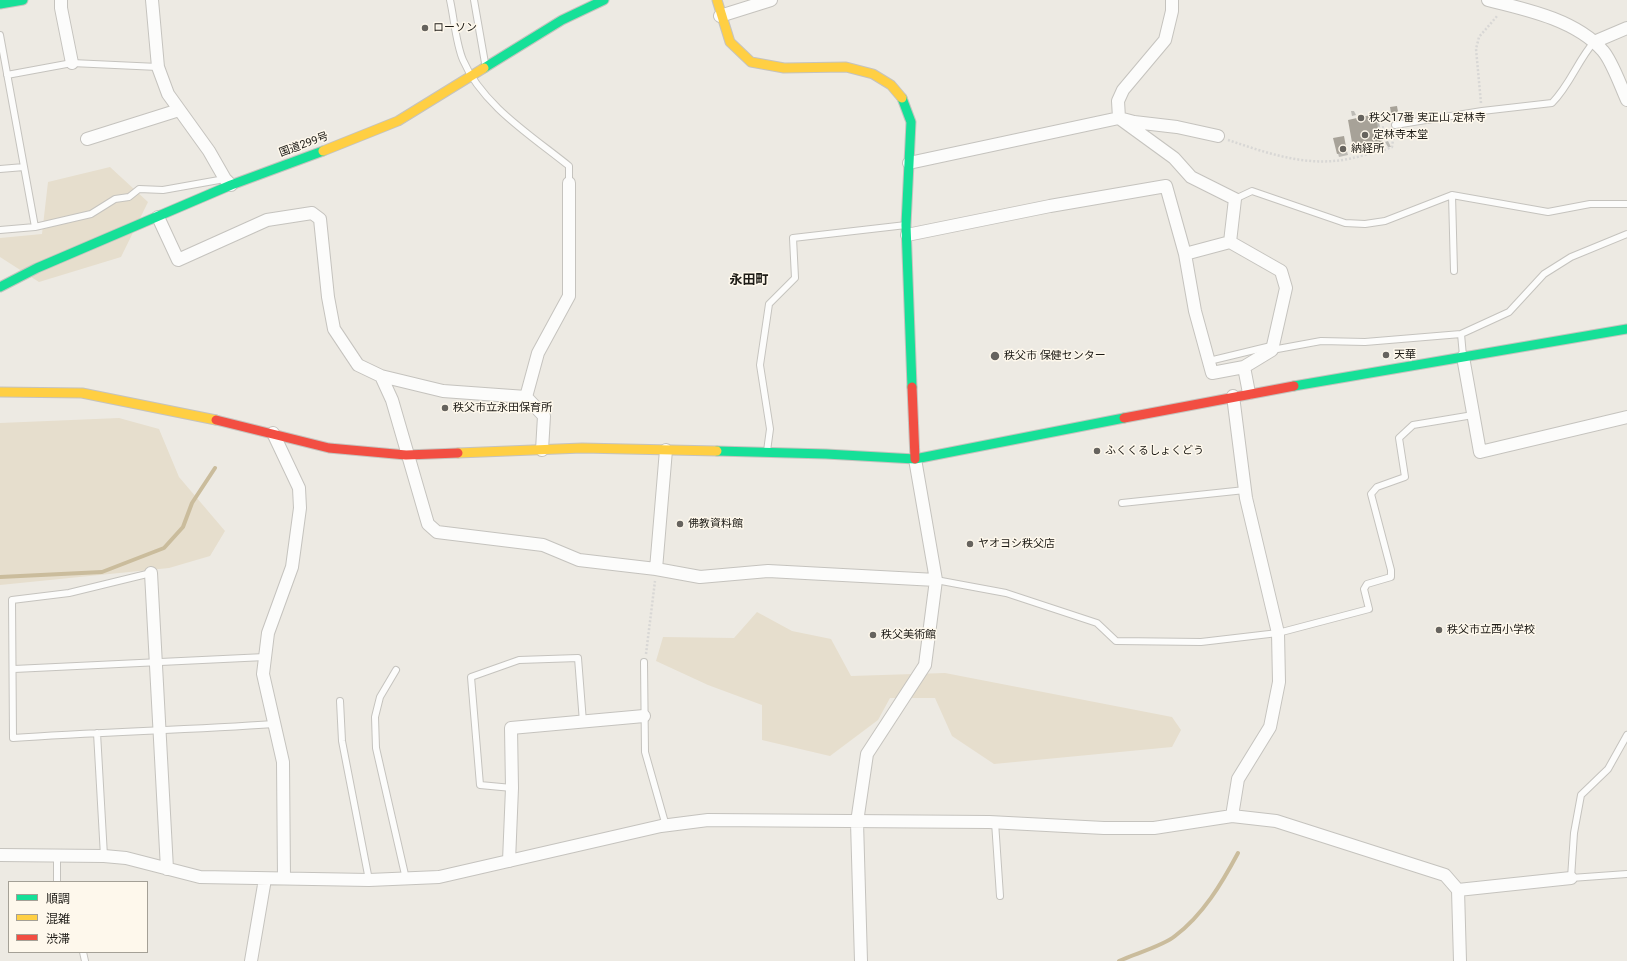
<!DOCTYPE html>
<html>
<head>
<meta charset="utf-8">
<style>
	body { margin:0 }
	#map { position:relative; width:1627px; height:961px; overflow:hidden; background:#edeae3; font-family:Roboto,"Noto Sans JP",sans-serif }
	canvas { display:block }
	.legend { position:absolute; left:8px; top:881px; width:140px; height:72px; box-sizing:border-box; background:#fef8ec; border:1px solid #a4a096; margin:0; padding:5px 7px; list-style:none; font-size:12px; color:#1d1b16 }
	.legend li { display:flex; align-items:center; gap:8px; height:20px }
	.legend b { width:20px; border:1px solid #a4a096 }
</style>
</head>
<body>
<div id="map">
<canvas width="1627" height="961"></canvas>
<ul class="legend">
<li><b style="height:5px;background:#16e098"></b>順調</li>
<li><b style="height:5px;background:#ffcf43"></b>混雑</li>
<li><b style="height:5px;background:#f24e42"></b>渋滞</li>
</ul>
</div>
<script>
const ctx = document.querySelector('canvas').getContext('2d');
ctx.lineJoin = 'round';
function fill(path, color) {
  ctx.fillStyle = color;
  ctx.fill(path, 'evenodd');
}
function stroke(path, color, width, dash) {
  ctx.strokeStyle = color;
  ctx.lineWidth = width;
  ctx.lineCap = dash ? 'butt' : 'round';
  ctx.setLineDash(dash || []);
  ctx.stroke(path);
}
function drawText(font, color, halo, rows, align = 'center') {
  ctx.font = font + ' Roboto,"Noto Sans JP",sans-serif';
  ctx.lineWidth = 3;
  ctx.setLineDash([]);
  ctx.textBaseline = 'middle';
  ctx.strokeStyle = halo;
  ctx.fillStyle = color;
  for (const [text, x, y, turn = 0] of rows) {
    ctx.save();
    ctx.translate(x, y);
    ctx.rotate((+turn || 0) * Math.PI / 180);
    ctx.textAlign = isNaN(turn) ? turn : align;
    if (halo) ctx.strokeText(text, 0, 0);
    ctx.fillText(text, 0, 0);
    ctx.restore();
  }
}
const green = new Path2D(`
	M110,167L148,202L121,257L39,282L0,257V238L42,234L48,182Z
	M119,418L159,429L179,477L225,531L210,556L169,568L0,585V423Z
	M757,612L792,631L831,639L851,676L945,673L1172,717L1181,730L1172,747L994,764L952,736L935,698H890L878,720L830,756L762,740V705L708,685L656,661L663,637L734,638Z`);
const shadow = new Path2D(`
	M1396,107L1399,114L1394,115L1392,112Z
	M1351,111H1354L1356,115L1352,116Z
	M1375,116L1379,122L1384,149L1358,154L1354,148L1349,121Z
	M1343,137L1348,155L1339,157L1334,139Z
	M1388,141L1391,147H1388L1385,142Z`);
const stream = new Path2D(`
	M0,577L102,572L164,548L183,527L192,503L215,468
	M1119,961C1134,954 1163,946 1175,936C1203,915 1222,883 1238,853`);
const building = new Path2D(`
	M1397,106L1398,112L1391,113L1390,107Z
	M1375,114L1381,143L1353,148L1348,120Z
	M1344,136L1347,152L1337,154L1333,138Z`);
const path = new Path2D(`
	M1481,103L1476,49L1479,37L1498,15
	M1378,128L1386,127
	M1228,140C1261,151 1297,164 1333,161C1350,160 1368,154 1384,150L1392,147L1394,133
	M646,654L655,581`);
const lane = new Path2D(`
	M450,0C454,18 456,44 463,60C482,105 532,136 569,166V183
	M474,0L485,63
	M0,35L35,227
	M7,75L72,63L158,67
	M1395,125L1482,111L1552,103C1570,85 1578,60 1594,42
	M0,169L24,167
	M1452,195L1454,271
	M1235,199L1252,191L1345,223L1365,224L1385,221L1452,195L1548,212L1590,204H1627
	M0,230L35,227L91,214L115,199L129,197L139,189L163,190L219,180
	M1272,350L1321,341L1365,342L1461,334
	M1463,356L1461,334L1509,312L1544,274L1571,257L1627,234
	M1209,361L1271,346
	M767,451L770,429L760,365L769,304L795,278L793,238L906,225
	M1122,503L1245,490
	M151,573L69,593L12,600L13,738C100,732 187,730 274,724
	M936,580L1006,593L1097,623L1116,641L1201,642L1278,633L1369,609L1364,589L1367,584L1391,577V570L1371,494L1377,487L1405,477L1399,438L1413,425L1473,415
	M644,662L645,752L666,826
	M14,669L265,657
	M396,670L380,697L375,717L376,748L406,879
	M340,701L342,741L369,880
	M97,733L104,856
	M1627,735L1608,769L1581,795L1574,833L1571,878L1627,874
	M512,788L480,785L471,677L519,660L578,658L583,722
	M995,822L1000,896
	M57,855V882
	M83,952L85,961`);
const street = new Path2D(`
	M61,0V8L72,63
	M152,0L158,67L168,94L209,151L225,179L231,185
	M1172,0V11L1165,40L1123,90L1118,101L1119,118L1174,158L1191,177L1235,199L1230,242L1281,271L1286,288L1272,350L1244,367L1249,393
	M1488,0C1525,9 1577,20 1603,51C1612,61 1621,87 1627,100
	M720,16L771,0
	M1594,42L1627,28
	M87,139L179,110
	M909,163L1119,118L1134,122L1177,127L1218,136
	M158,217L178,260L267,220L312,213L320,219L328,297L334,329L358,365L381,376L392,400L428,524L437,532L543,545L579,560L656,569L700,577L768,571L936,580
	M907,235L1050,206L1166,186L1185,254L1195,311L1212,373L1244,367
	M1185,254L1230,242
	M1463,357L1480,452L1627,417
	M381,376L443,391L526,397L544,416L542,450
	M526,397L538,353L569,296V183
	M273,433L299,488L300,508L292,567L268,633L263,674L283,762L284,878
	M656,569L666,450
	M151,573L167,869
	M1232,816L1238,779L1270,727L1279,682L1278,633L1246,498L1233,396
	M0,855L104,856L126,858L200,877L369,880L439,877L661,826L708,820L989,822L1104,828H1154L1232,816L1276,821L1445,875L1458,890L1460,961
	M509,861L512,788L511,728L644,716
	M1458,890L1571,878
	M251,961L265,879
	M861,961L857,822L867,754L925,665L936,580L915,459`);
const fast = new Path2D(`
	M0,4L23,0
	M484,68L562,20L604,0
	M902,98L911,122L906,225L912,387
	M0,287L37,268L231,185L323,151
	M1294,386L1627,329
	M717,451L826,454L915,459L1124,418`);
const slow = new Path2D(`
	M717,0L730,42L751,62L784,68L846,67L873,74L891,85L902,98
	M323,151L398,121L484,68
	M0,392L82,393L216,420
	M458,453L582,448L717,451`);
const jam = new Path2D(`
	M912,387L915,459
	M1124,418L1294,386
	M216,420L329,448L406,455L458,453`);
const markers = [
	[425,28,4,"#66635e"],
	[1361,118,4,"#66635e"],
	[1365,135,4,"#66635e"],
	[1343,149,4,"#66635e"],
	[1386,355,4,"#66635e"],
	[995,356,5,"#66635e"],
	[445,408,4,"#66635e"],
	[1097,451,4,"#66635e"],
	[680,524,4,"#66635e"],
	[970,544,4,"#66635e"],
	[1439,630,4,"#66635e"],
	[873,635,4,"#66635e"]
];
const poiNames = [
	["ローソン",433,28],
	["秩父17番 実正山 定林寺",1369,118],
	["定林寺本堂",1373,135],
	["納経所",1351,149],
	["天華",1394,355],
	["秩父市 保健センター",1004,356],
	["秩父市立永田保育所",453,408],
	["ふくくるしょくどう",1105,451],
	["佛教資料館",688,524],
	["ヤオヨシ秩父店",978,544],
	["秩父市立西小学校",1447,630],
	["秩父美術館",881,635]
];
const streetNames = [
	["国道299号",304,145,-20]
];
const quarterNames = [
	["永田町",749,281]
];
fill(green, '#e6decd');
fill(shadow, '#0003');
stroke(stream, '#cabc9c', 4);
fill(building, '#a7a298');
stroke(lane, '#c5c3be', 8);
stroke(street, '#c5c3be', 14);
stroke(fast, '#c5c3be', 11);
stroke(slow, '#c5c3be', 11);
stroke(jam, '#c5c3be', 11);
stroke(path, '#d8d7d5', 2.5, [2, 2]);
stroke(lane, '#fcfcfb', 6);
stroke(street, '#fcfcfb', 12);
stroke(fast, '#16e098', 9);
stroke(slow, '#ffcf43', 9);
stroke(jam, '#f24e42', 9);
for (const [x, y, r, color] of markers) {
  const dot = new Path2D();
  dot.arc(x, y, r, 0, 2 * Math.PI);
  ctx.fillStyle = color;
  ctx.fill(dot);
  stroke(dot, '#fef8ec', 1.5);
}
drawText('11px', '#1d1b16', '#fef8ec', poiNames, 'left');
drawText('11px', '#1d1b16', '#fef8ec', streetNames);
drawText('bold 13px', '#1d1b16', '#fef8ec', quarterNames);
</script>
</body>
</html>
